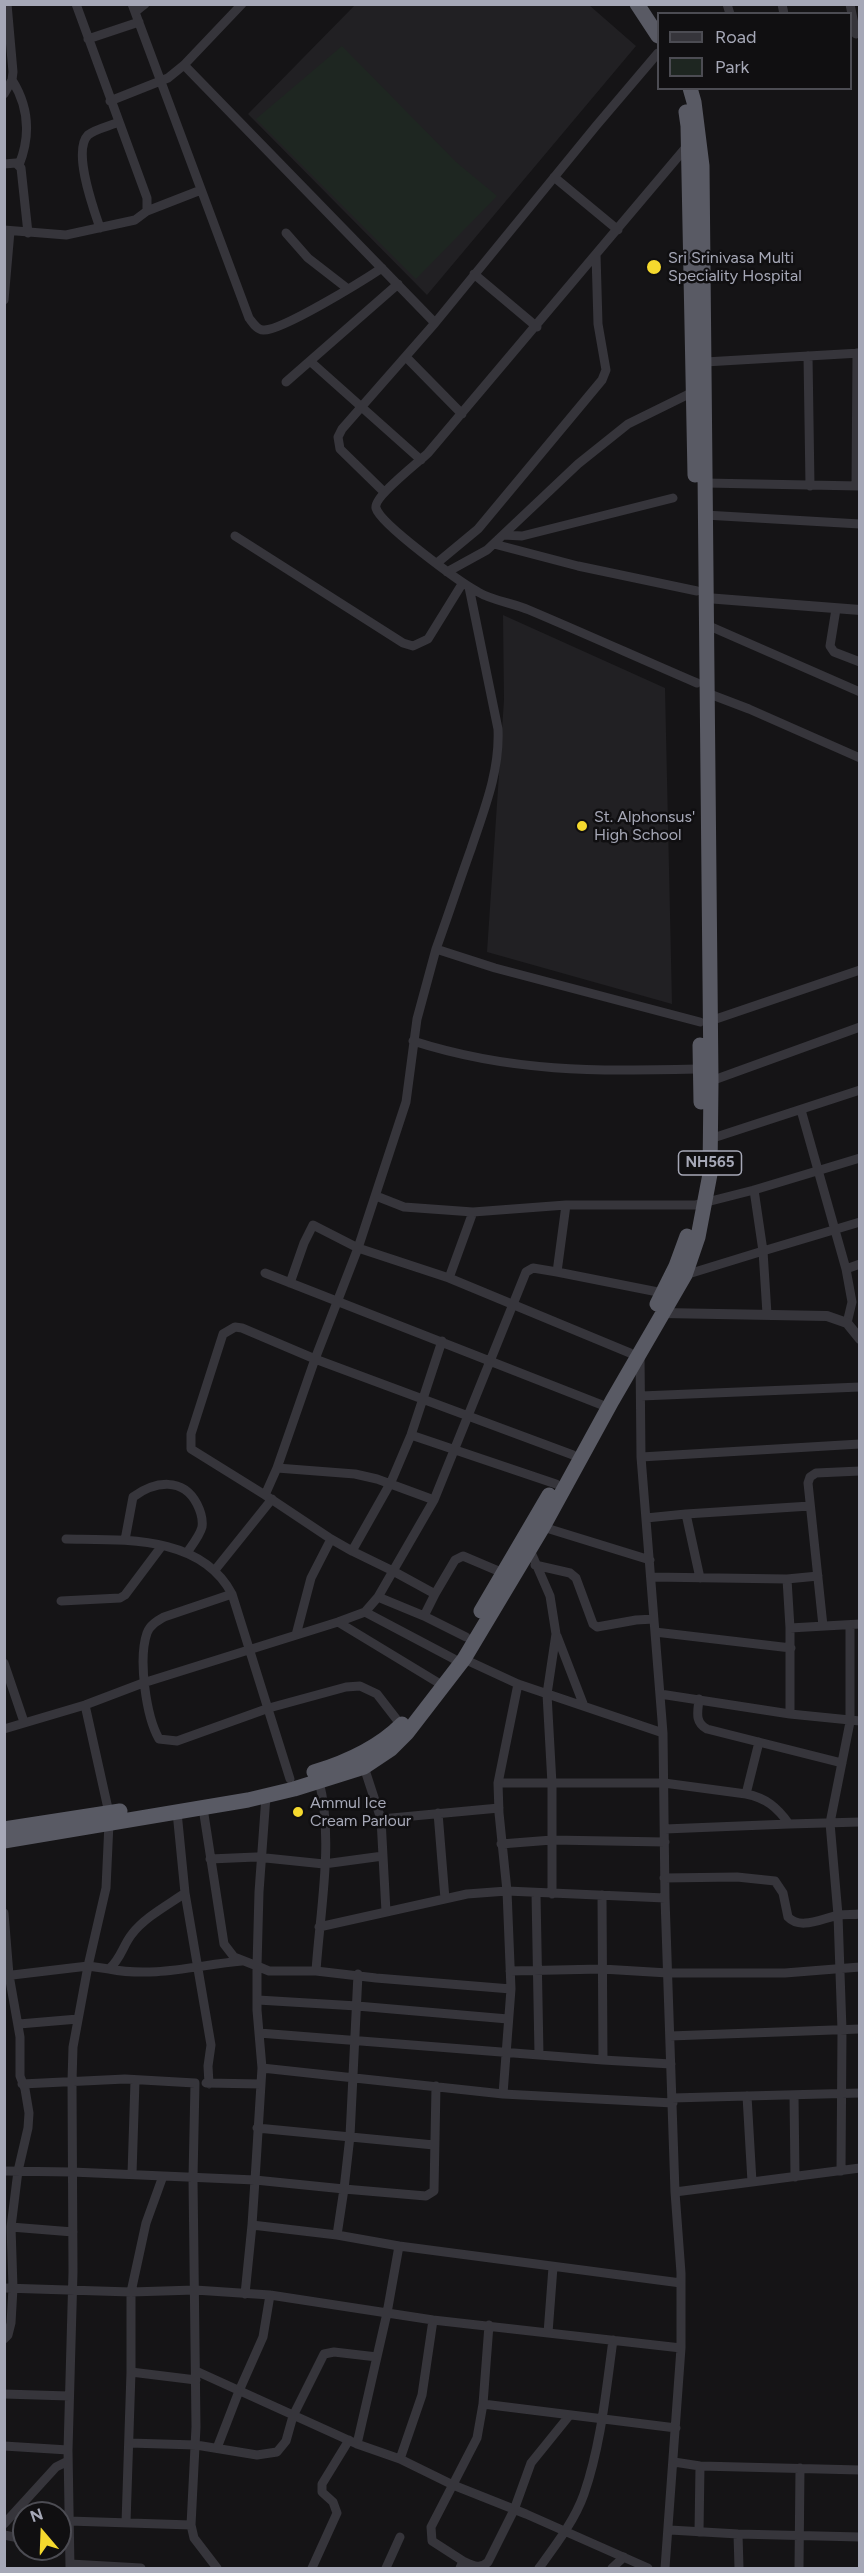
<!DOCTYPE html>
<html>
<head>
<meta charset="utf-8">
<style>
	body { margin:0 }
	#map { position:relative; width:864px; height:2573px; overflow:hidden; background:#151416; font-family:Figtree,sans-serif }
	canvas { display:block }
	.frame { position:absolute; inset:0; border:6px solid #a6a8b7; pointer-events:none }
	.legend { position:absolute; left:657px; top:12px; width:195px; height:78px; box-sizing:border-box; background:#100f11; border:2px solid #4c4c53; margin:0; padding:8px 10px; list-style:none; font-size:18px; color:#a6a8b7 }
	.legend li { display:flex; align-items:center; gap:12px; height:30px }
	.legend b { width:30px; border:2px solid #4c4c53 }
	.north { position:absolute; left:12px; top:2501px; width:60px; height:60px; box-sizing:border-box; background:#100f11; border:2px solid #4c4c53; border-radius:50%; rotate:341deg; font-size:16px; font-weight:700; line-height:24px; text-align:center; color:#a6a8b7 }
	.north::after { content:''; display:block; margin:auto; width:21px; height:27px; background:#f5d92e; clip-path:polygon(50% 0,100% 100%,50% 72%,0 100%) }
</style>
</head>
<body>
<div id="map">
<canvas width="864" height="2573"></canvas>
<div class="frame"></div>
<ul class="legend">
<li><b style="height:8px;background:#36353b"></b>Road</li>
<li><b style="height:16px;background:#1e2621"></b>Park</li>
</ul>
<div class="north">N</div>
</div>
<script>
const ctx = document.querySelector('canvas').getContext('2d');
ctx.lineJoin = 'round';
function fill(path, color) {
  ctx.fillStyle = color;
  ctx.fill(path, 'evenodd');
}
function stroke(path, color, width, dash) {
  ctx.strokeStyle = color;
  ctx.lineWidth = width;
  ctx.lineCap = dash ? 'butt' : 'round';
  ctx.setLineDash(dash || []);
  ctx.stroke(path);
}
function drawText(font, color, halo, rows, align = 'center') {
  ctx.font = font + ' Figtree,sans-serif';
  ctx.lineWidth = 5;
  ctx.setLineDash([]);
  ctx.textBaseline = 'middle';
  ctx.strokeStyle = halo;
  ctx.fillStyle = color;
  for (const [text, x, y, turn = 0] of rows) {
    ctx.save();
    ctx.translate(x, y);
    ctx.rotate((+turn || 0) * Math.PI / 180);
    ctx.textAlign = isNaN(turn) ? turn : align;
    if (halo) ctx.strokeText(text, 0, 0);
    ctx.fillText(text, 0, 0);
    ctx.restore();
  }
}
const built = new Path2D(`
	M355,5H589L636,46L427,295L248,114Z
	M503,615L665,688L672,1004L487,952L504,700Z`);
const green = new Path2D(`
	M342,46L456,162L497,196L416,279L256,119Z`);
const minor = new Path2D(`
	M132,4L249,318C253,323 257,330 263,330C280,332 364,280 382,268
	M727,4L730,14
	M782,4L784,14
	M850,4L856,34
	M135,12L145,4
	M88,39L139,22
	M184,65L435,323L596,126L658,53
	M12,80C29,107 31,135 19,165
	M4,94L12,80L13,72L7,4
	M110,101L168,78L184,65L242,4
	M688,145L428,453C419,462 373,497 376,508C380,524 461,583 478,592C493,601 513,603 529,610C586,634 641,659 697,683
	M4,164L16,163L21,168L28,233
	M554,177L618,230
	M147,211L201,190
	M100,228C94,210 72,151 88,135C95,129 110,126 119,122
	M4,230L66,235L135,220L147,211V198L76,4
	M286,233L308,258L348,289
	M474,274L537,327
	M4,300L10,231
	M808,356L810,486
	M406,357L462,414
	M311,362L421,460
	M705,362L860,353
	M286,382L398,284
	M705,483L860,486
	M856,486L857,353
	M384,492L340,449L338,437L342,429L435,323
	M705,515L860,524
	M503,535L522,536L673,498
	M235,536L403,643L413,646L428,639L462,584
	M494,544L578,566L697,591
	M437,563L478,529L602,380L606,370L598,324L596,254
	M447,572L487,550L578,464L628,424L693,392
	M836,609L830,646L834,652L860,662
	M707,625L860,692
	M707,693L749,709L860,758
	M436,949C448,916 459,882 471,849C484,810 500,771 498,729L469,587
	M710,1021L860,970
	M413,1041C513,1073 597,1071 701,1069
	M711,1081L860,1027
	M801,1110L846,1269L860,1264
	M710,1139L860,1090
	M754,1190L763,1251L860,1222
	M376,1196L404,1207L473,1212
	M566,1205L557,1272L663,1293
	M846,1269L852,1302L847,1323
	M265,1273L602,1405
	M685,1275L763,1251L767,1314
	M449,1278L473,1212L566,1205H695L754,1190L860,1158
	M290,1283L304,1243L313,1225L358,1248L315,1359L277,1468L355,1474L377,1479L434,1500L526,1272L533,1268L557,1272
	M630,1353L449,1278L358,1248L406,1102L417,1019L436,949L495,968L700,1022
	M640,1355L641,1457L663,1733L665,1898L675,2192L681,2273V2348L665,2568
	M641,1396L860,1387
	M411,1435L556,1484
	M641,1457L860,1444
	M265,1495L277,1468
	M434,1500L393,1571L352,1551L391,1482L411,1435L442,1341
	M686,1514L810,1506
	M646,1518L686,1514L700,1578
	M543,1527L650,1560
	M66,1539C125,1540 201,1535 232,1594L290,1779
	M331,1539L265,1495L191,1449V1434L223,1334L235,1327L242,1328L315,1359L573,1455
	M125,1540L133,1497C155,1481 183,1477 197,1504C200,1510 203,1520 202,1527C200,1535 193,1544 188,1551
	M530,1550L550,1596L556,1634L547,1694L552,1784V1894
	M535,1565L570,1573L576,1578L593,1624L597,1627L636,1620L654,1619
	M215,1570L272,1499
	M651,1577L787,1579L818,1576
	M787,1579L790,1628V1714
	M232,1594L164,1617C157,1621 150,1625 147,1633C138,1659 146,1716 159,1739L177,1741L269,1708L346,1687L360,1686L377,1694L401,1725
	M378,1597L393,1571L435,1594L455,1560L463,1556L503,1573
	M61,1601L120,1598L125,1595L161,1547
	M365,1612L454,1659
	M424,1616L435,1594
	M338,1622L437,1682
	M823,1626L808,1483L810,1477L816,1473L860,1471
	M790,1628L860,1624
	M655,1632L791,1648
	M296,1635L311,1578L331,1539L352,1551
	M557,1636L584,1706
	M464,1659L518,1684L663,1733
	M4,1663L24,1722
	M518,1684L498,1783H664L746,1794L759,1742
	M660,1694L790,1714L860,1721
	M699,1699C698,1711 694,1722 707,1729L842,1763
	M85,1705L109,1813
	M4,1729L85,1705L143,1683L338,1622L365,1612L378,1597L424,1616L466,1637
	M364,1767L381,1819L386,1912
	M746,1794C766,1798 777,1807 789,1824L860,1822
	M266,1796L259,1892L257,1966L269,1971H316L376,1978L511,1989
	M203,1808L224,1944L234,1957L257,1966V2010L262,2068L255,2180L344,2189L350,2136L358,1974
	M438,1813L445,1899
	M381,1819L499,1808
	M109,1823L106,1888L88,1966L109,1969C121,1959 123,1945 132,1934C145,1917 168,1905 185,1893L177,1812
	M665,1829L789,1824
	M501,1844L552,1840L665,1842
	M210,1859L256,1857L324,1864L383,1856
	M664,1878L737,1877L775,1881L783,1893L788,1917C801,1931 824,1917 840,1915C846,1914 853,1915 860,1914
	M185,1893L211,2045L208,2066L209,2084
	M536,1893L539,2055
	M602,1895L603,2060L671,2064
	M4,1913L9,1975L20,2037V2076L25,2089L29,2113L28,2128L18,2171L11,2227L13,2288L11,2323L8,2335L4,2339
	M319,1927L467,1894L507,1891L499,1813L498,1783
	M109,1969C155,1978 197,1965 242,1961
	M316,1971C320,1911 334,1840 319,1781
	M510,1971L602,1969L668,1973H785L860,1967
	M4,1976L88,1966L73,2047L72,2081L73,2272L68,2450L70,2568
	M258,2000L357,2006L508,2019
	M19,2024L78,2019
	M259,2033L603,2060
	M670,2036L860,2029
	M262,2068L503,2094L673,2103
	M206,2083L261,2084
	M22,2084L125,2079L195,2083L193,2178L196,2427L191,2525L194,2538L217,2568
	M436,2086L434,2191L426,2196L344,2189L337,2235L399,2246L681,2283
	M503,2094L511,1989L507,1891L665,1898
	M794,2095L795,2177
	M747,2096L752,2182
	M672,2098L860,2093
	M257,2128L434,2145
	M4,2171L72,2172L255,2180L252,2225L337,2235
	M841,2171L842,2030L838,1915L830,1823L850,1722V1625
	M132,2174L135,2081
	M675,2192L860,2168
	M11,2227L73,2232
	M4,2288L131,2292L195,2290L270,2295L433,2320L681,2348
	M245,2294L252,2225
	M548,2333L553,2267
	M196,2371L357,2444L400,2459L453,2485L526,2514L648,2568
	M131,2372L196,2380
	M4,2394L69,2396
	M483,2404L676,2428
	M129,2443L196,2445L257,2455L277,2452L286,2441L293,2416L324,2354L334,2352L377,2357
	M357,2444L387,2313L399,2246
	M4,2446L68,2450
	M217,2448L239,2391L263,2337L270,2295
	M400,2459L422,2395L433,2320
	M674,2462L700,2466L860,2470
	M69,2521L191,2525
	M126,2523L131,2372V2292L146,2223L163,2176
	M4,2524L56,2467L68,2461
	M670,2530L738,2534L860,2537
	M699,2532L700,2466
	M738,2534L739,2568
	M4,2535L24,2539
	M463,2561C472,2565 480,2570 488,2562L514,2510L531,2463L569,2416
	M70,2564L141,2568
	M312,2568L337,2513L333,2502L322,2492V2484L349,2440
	M386,2568L400,2537
	M460,2568L463,2561L432,2541L431,2527L477,2438L483,2404L489,2325
	M539,2568C555,2546 575,2520 584,2494C601,2445 606,2391 613,2340
	M612,2568L624,2557
	M799,2568L800,2468`);
const tertiary = new Path2D(`
	M706,598L860,610
	M663,1313L827,1316L847,1323L860,1339`);
const trunk = new Path2D(`
	M637,4L658,36
	M686,112L688,126L695,475
	M700,1045L701,1102
	M657,1304L676,1266L687,1236
	M481,1611L549,1495
	M314,1772C347,1762 378,1748 402,1724
	M4,1829L120,1811
	M4,1841L248,1800L294,1789L364,1767L391,1749L407,1733L464,1659L543,1527L612,1401L685,1275L698,1237L710,1174L711,1081L702,166L694,102L690,88`);
const markers = [
	[654,267,8,"#f5d92e"],
	[582,826,6,"#f5d92e"],
	[298,1812,6,"#f5d92e"]
];
const shields = [
	[710,1163,63]
];
const shieldNames = [
	["NH565",710,1163]
];
const poiNames = [
	["Sri Srinivasa Multi",668,258],
	["Speciality Hospital",668,276],
	["St. Alphonsus'",594,817],
	["High School",594,835],
	["Ammul Ice",310,1803],
	["Cream Parlour",310,1821]
];
fill(built, '#212023');
fill(green, '#1e2621');
stroke(minor, '#36353b', 9);
stroke(tertiary, '#36353b', 10);
stroke(trunk, '#595a64', 15);
for (const [x, y, r, color] of markers) {
  const dot = new Path2D();
  dot.arc(x, y, r, 0, 2 * Math.PI);
  ctx.fillStyle = color;
  ctx.fill(dot);
  stroke(dot, '#100f11', 2);
}
for (const [x, y, w] of shields) {
  const box = new Path2D();
  box.roundRect(x - w / 2, y - 12, w, 24, 4.5);
  ctx.fillStyle = '#100f11';
  ctx.fill(box);
  stroke(box, '#a6a8b7', 1.5);
}
drawText('bold 15px', '#a6a8b7', null, shieldNames);
drawText('16px', '#a6a8b7', '#100f11', poiNames, 'left');
</script>
</body>
</html>
